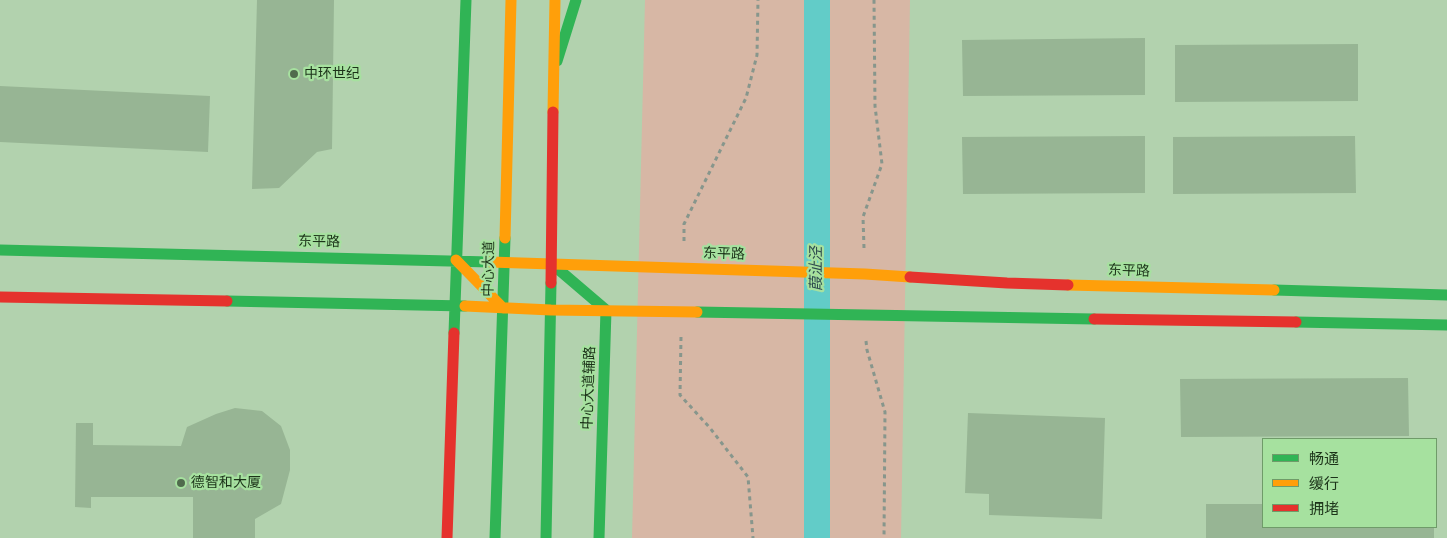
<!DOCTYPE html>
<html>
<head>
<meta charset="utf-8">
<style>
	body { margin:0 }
	#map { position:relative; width:1447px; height:538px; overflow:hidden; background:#b2d2ae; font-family:"Open Sans","Noto Sans SC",sans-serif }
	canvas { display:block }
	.legend { position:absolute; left:1262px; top:438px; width:175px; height:90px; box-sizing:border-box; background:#a6e19f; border:1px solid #6f9b69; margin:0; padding:6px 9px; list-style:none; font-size:15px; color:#1c3319 }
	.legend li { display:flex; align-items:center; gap:10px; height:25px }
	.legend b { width:25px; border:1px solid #6f9b69 }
</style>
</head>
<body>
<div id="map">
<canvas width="1447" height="538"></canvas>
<ul class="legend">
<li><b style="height:6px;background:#30b455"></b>畅通</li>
<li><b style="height:6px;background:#ff9f0a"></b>缓行</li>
<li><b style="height:6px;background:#e5322d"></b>拥堵</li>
</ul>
</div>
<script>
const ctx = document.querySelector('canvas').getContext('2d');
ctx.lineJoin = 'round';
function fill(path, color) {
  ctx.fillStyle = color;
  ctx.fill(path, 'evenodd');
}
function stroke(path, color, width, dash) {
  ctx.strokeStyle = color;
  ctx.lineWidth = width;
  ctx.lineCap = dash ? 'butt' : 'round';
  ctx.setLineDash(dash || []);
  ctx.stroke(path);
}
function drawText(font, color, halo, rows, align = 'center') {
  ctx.font = font + ' "Open Sans","Noto Sans SC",sans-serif';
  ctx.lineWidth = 4.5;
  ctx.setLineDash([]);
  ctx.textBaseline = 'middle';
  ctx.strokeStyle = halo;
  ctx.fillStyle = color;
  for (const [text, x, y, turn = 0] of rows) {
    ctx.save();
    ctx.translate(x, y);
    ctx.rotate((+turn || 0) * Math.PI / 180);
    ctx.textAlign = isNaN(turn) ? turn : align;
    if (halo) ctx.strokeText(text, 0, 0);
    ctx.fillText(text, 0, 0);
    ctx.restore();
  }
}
const green = new Path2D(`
	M645,0H910L901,538H632Z`);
const canal = new Path2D(`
	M817,538V0`);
const building = new Path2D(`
	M257,0H334L332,149L317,152L279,188L252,189Z
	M1145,38V95L963,96L962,40Z
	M1358,44V101L1175,102V45Z
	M0,86L210,96L208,152L0,142Z
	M1145,136V193L963,194L962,137Z
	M1355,136L1356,193L1173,194V137Z
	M1408,378L1409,436L1181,437L1180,379Z
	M235,408L262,411L281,426L290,450V470L281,504L255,519V538H193V497H91V508L75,507L76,423H93V445L181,446L187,427L216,414Z
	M968,413L1105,418L1102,519L989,515V494L965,493Z
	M1206,504H1263V527H1434V538H1206Z`);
const path = new Path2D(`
	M684,241V224L746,98L757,55L758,0
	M864,248L863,217L882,164L875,106L874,0
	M681,337L680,395L710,428L748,477L753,538
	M866,341L867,350L885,412L884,538`);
const fast = new Path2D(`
	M557,61L576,0
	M0,250L490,262
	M551,263L606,310
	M1274,290L1447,295
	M227,301L465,306
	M697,312L1094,319
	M1296,322L1447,325
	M454,333L466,0
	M495,538L505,238
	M546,538L551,283
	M599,538L606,310`);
const slow = new Path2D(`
	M553,112L555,0
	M505,238L511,0
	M456,260L503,308
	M490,262L865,274L910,277
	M1068,285L1274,290
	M465,306L551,310L697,312`);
const jam = new Path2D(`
	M910,277L1007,283L1068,285
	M551,283L553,112
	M0,297L227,301
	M1094,319L1296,322
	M447,538L454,333`);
const markers = [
	[294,74,5,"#506b4d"],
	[181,483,5,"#506b4d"]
];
const poiNames = [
	["中环世纪",304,74],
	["德智和大厦",191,483]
];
const streetNames = [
	["东平路",319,242,1],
	["东平路",724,254,2],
	["中心大道",489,269,-89],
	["东平路",1129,271,2],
	["中心大道辅路",589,388,-88]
];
const waterNames = [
	["葭沚泾",817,269,-90]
];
fill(green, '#d7b7a5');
stroke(canal, '#62ccc8', 26);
fill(building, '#97b594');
stroke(path, '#87968c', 3, [4, 4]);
stroke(fast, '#30b455', 11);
stroke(slow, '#ff9f0a', 11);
stroke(jam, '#e5322d', 11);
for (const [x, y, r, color] of markers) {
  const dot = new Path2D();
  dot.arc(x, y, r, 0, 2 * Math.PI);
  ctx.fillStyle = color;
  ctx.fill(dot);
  stroke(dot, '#a6e19f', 2);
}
drawText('14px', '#1c3319', '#a6e19f', poiNames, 'left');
drawText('14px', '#1c3319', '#a6e19f', streetNames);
drawText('italic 15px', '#2f4c4f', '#a6e19f', waterNames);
</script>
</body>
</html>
